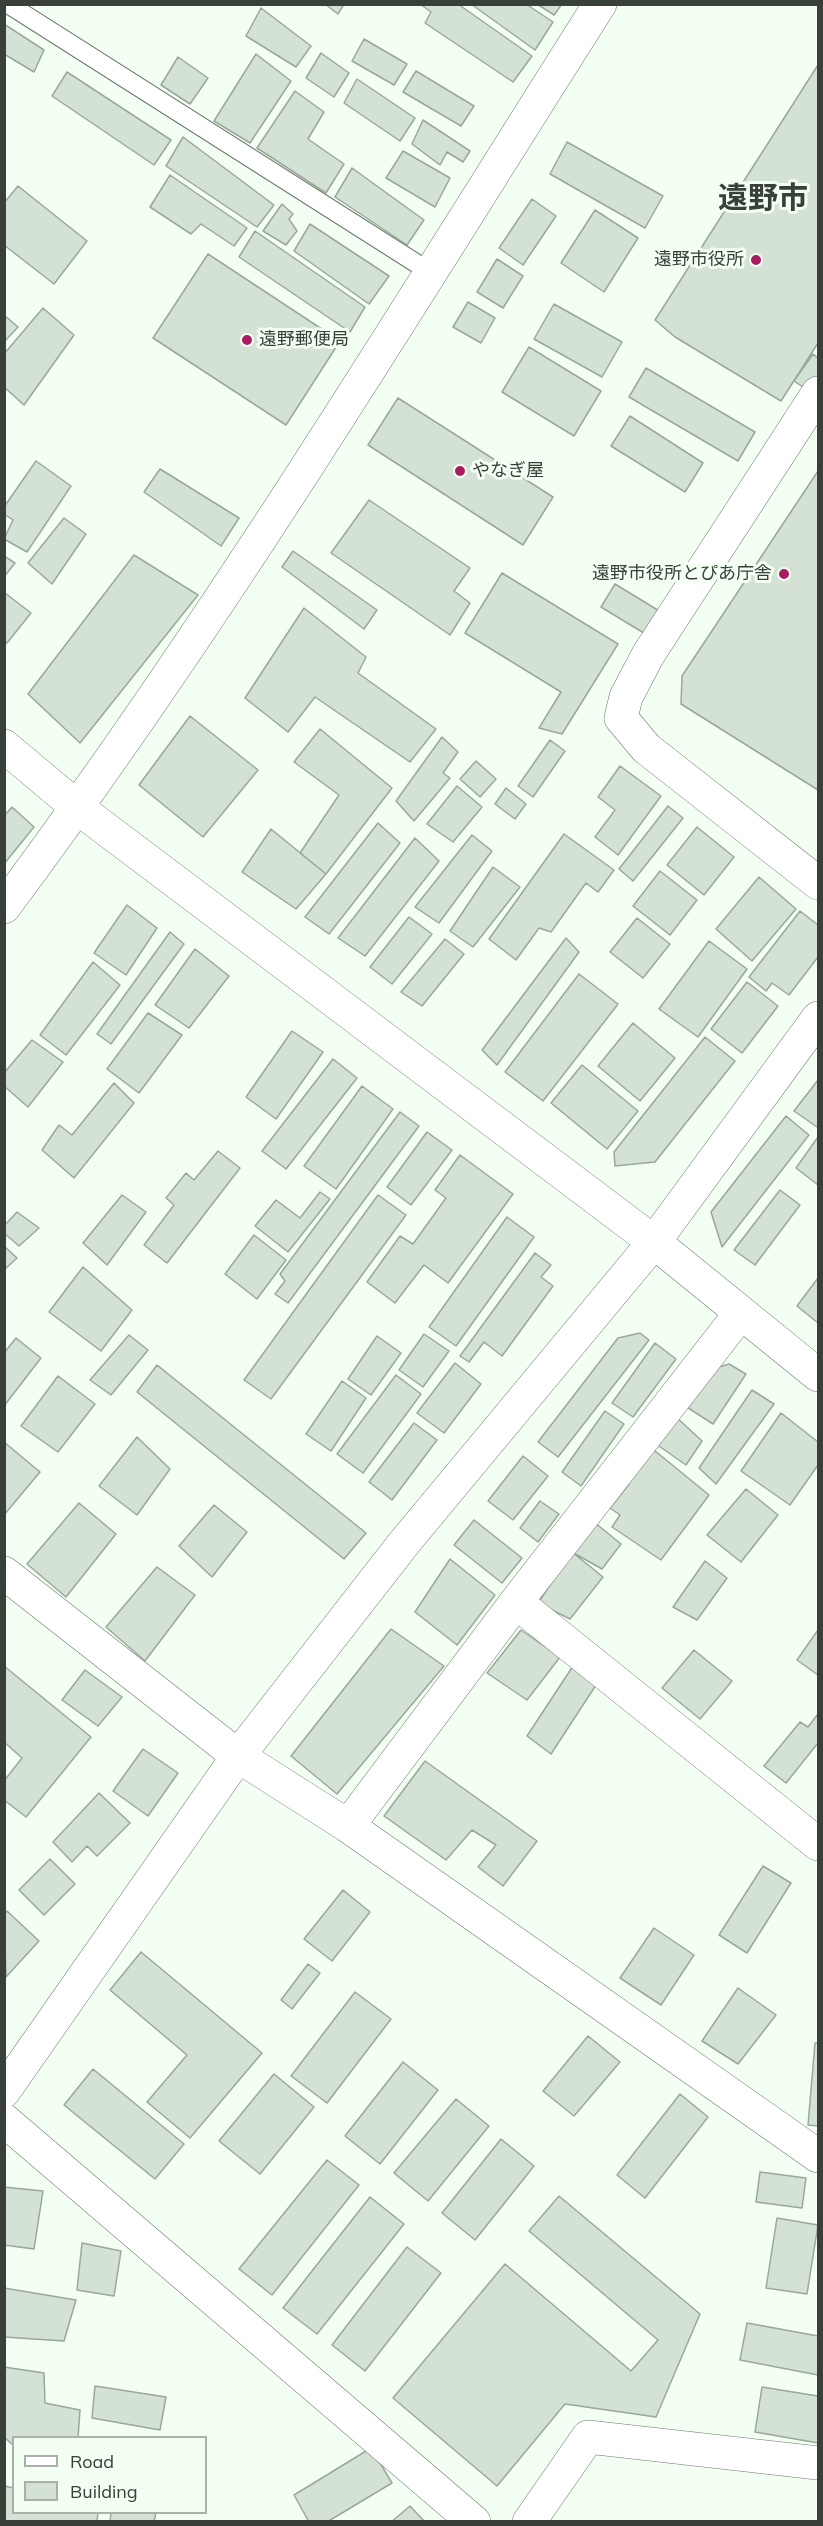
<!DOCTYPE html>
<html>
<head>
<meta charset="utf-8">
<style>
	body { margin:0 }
	#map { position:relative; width:823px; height:2526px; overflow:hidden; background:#f3fff3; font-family:Mulish,sans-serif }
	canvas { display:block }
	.frame { position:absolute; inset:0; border:6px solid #393f39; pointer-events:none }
	.legend { position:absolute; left:12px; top:2436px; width:195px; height:78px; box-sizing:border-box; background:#f3fff3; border:2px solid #a9b2a9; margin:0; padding:8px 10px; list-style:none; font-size:18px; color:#393f39 }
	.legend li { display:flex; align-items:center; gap:12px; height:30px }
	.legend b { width:30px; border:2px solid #a9b2a9 }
</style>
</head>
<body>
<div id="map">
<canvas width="823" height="2526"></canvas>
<div class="frame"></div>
<ul class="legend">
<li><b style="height:8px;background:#fff"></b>Road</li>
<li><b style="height:16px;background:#d3e2d4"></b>Building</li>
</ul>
</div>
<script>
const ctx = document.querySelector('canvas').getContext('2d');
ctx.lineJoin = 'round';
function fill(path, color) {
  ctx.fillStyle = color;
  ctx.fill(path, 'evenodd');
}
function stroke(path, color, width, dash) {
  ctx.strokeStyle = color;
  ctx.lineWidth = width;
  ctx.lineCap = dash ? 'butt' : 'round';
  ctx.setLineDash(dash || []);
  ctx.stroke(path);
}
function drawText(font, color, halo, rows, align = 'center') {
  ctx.font = font + ' Mulish,"Noto Sans JP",sans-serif';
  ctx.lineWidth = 6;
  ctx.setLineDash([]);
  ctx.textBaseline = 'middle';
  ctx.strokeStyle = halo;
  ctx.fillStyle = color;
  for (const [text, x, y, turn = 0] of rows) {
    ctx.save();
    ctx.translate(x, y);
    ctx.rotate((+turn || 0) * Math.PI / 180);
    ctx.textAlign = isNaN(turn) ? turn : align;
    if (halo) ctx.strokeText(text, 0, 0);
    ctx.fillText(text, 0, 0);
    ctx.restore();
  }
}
const building = new Path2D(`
	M325,4H344L338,14Z
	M420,4H458L532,56L513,82L425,23L431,12Z
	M471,4H526L553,22L535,50Z
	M537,4H562L554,15Z
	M261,8L311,46L296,67L246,36Z
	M4,24L44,50L34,72L4,54Z
	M364,39L407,64L394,85L352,61Z
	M321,53L349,73L334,97L306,78Z
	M256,54L291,81L250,143L214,121Z
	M178,57L208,78L190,104L161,85Z
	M818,65V343L781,401L675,337L655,320Z
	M416,71L474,106L461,126L403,92Z
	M67,72L171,140L154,165L52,96Z
	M357,79L415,118L400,141L344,103Z
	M295,91L324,112L308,139L344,164L326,193L257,148Z
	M423,120L470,151L463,162L447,152L440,165L412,144Z
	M183,137L274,205L257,227L166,166Z
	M567,142L663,196L645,228L550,174Z
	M403,151L450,178L435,207L386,178Z
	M352,168L424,220L407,245L335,197Z
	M170,175L247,228L234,246L201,224L191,234L150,207Z
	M18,186L87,241L54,284L4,245V203Z
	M532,199L556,216L523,265L499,248Z
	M282,204L293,214L289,219L297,231L286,245L263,231Z
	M595,210L638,238L604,292L561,263Z
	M310,224L389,276L369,304L294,251Z
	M255,231L365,307L350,332L239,257Z
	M208,254L340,341L286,425L153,338Z
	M497,259L523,276L503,308L477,292Z
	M468,302L495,318L481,343L453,327Z
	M554,304L622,342L602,377L534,339Z
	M43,308L74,335L24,405L4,387V354Z
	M4,315L18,327L4,342Z
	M529,347L601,391L574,436L502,392Z
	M813,354L818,358V397L794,381Z
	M646,368L755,432L738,461L629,397Z
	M398,398L553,497L523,545L368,445Z
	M630,416L703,463L685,492L611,446Z
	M36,461L71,486L27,552L4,539L13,520L4,514V507Z
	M160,469L239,518L221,546L144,492Z
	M818,471V790L681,704L682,676Z
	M369,500L470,568L454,591L470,603L450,635L331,553Z
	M64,518L86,534L52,584L28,563Z
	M293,551L377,610L364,629L282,567Z
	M134,555L198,595L80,743L28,694Z
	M4,556L15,563L4,577Z
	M502,573L618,644L562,734L539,728L561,692L465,633Z
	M615,584L661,612L647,635L601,607Z
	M5,593L31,613L7,643L4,642Z
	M304,608L366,657L358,673L436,729L410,762L315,697L288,732L245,698Z
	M190,716L258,770L203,837L139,785Z
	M320,729L392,788L326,874L300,853L339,795L294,762Z
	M442,737L458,752L443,773L450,778L414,821L396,801Z
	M550,740L565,751L533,797L518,786Z
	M476,761L496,779L480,797L460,779Z
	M620,766L661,796L618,855L595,837L615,810L598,797Z
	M457,786L482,807L453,842L427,824Z
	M506,788L526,804L515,819L495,804Z
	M668,806L683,818L633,881L619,869Z
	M12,807L34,827L4,864V816Z
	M378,823L400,843L329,934L305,917Z
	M697,827L734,857L704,895L667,865Z
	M271,829L326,874L296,909L242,872Z
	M564,834L614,870L598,892L586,883L551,932L539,928L516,960L489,939Z
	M472,835L492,851L439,923L415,907Z
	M415,838L439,861L365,956L338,938Z
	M493,867L520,887L473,947L450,931Z
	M660,871L697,900L670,935L633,906Z
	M759,877L796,909L752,961L716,929Z
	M127,905L157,928L126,975L94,953Z
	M800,911L818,925V957L789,995L772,983L766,991L749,977Z
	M409,917L432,934L392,984L370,967Z
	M637,918L670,944L643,978L610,952Z
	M170,932L184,944L111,1044L97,1034Z
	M566,938L579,952L497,1065L482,1050Z
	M445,939L464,954L422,1006L401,992Z
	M709,941L747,969L698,1037L659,1009Z
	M195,949L229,976L189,1028L155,1005Z
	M93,962L120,985L66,1055L40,1035Z
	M579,974L618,1004L543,1101L505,1072Z
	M747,982L778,1006L742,1053L711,1029Z
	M148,1013L182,1035L139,1093L107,1069Z
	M633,1023L675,1058L640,1101L598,1066Z
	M292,1031L323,1052L276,1119L246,1097Z
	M705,1037L735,1061L655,1162L615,1166L614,1152Z
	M32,1040L63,1062L28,1107L4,1086V1073Z
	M333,1059L357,1078L286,1169L262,1151Z
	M582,1065L638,1111L607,1149L551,1103Z
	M818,1080V1125L817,1127L794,1111Z
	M114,1083L134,1103L74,1178L42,1150L59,1125L72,1135Z
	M362,1086L393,1109L336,1189L304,1166Z
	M400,1112L419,1126L288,1303L275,1294L285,1281L280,1274Z
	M786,1116L809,1135L722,1247L711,1212Z
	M427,1132L452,1150L411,1205L387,1187Z
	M818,1137V1185L796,1168Z
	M218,1151L240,1168L167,1263L144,1245L174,1205L166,1198L186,1173L194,1180Z
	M460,1155L513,1194L448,1283L424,1265L395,1303L367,1282L400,1236L413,1244L446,1198L435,1190Z
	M780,1190L800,1205L755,1265L734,1250Z
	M320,1192L330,1199L288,1252L255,1226L276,1200L300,1218Z
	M122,1195L146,1212L107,1265L83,1243Z
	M378,1195L406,1215L271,1399L244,1380Z
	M17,1212L39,1228L19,1246L4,1233V1226Z
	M507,1217L534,1237L456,1346L429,1327Z
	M254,1235L286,1260L257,1299L225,1274Z
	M4,1246L17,1258L4,1270Z
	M535,1253L551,1265L541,1277L553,1286L502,1356L484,1342L469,1362L460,1356Z
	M83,1267L132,1310L101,1351L49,1312Z
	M818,1278V1323L797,1306Z
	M640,1333L649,1340L558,1457L538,1442L618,1338Z
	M424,1334L449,1351L423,1387L399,1370Z
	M129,1335L148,1350L111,1395L90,1380Z
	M377,1336L401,1353L371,1395L348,1379Z
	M16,1338L41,1358L4,1406V1353Z
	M655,1343L676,1359L633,1417L612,1403Z
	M455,1363L481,1384L444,1433L417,1413Z
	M729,1364L746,1374L713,1424L679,1402L702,1372Z
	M157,1365L366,1533L344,1559L137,1392Z
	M396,1375L421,1394L363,1473L337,1454Z
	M58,1376L95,1404L58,1452L21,1426Z
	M342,1381L366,1398L331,1451L306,1434Z
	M752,1390L774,1404L716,1484L699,1468Z
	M605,1411L624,1424L581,1486L562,1472Z
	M781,1413L818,1442V1465L790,1505L741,1471Z
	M675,1416L702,1441L686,1465L656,1444Z
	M414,1423L437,1440L392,1500L369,1482Z
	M137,1437L170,1469L137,1515L99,1486Z
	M4,1442L40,1472L4,1515Z
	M649,1446L709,1495L661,1560L612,1527L620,1515L610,1508L629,1484L621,1478Z
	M523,1456L548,1476L513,1520L488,1501Z
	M746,1489L778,1515L741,1562L707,1535Z
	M540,1501L559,1514L538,1542L520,1528Z
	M79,1503L116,1534L66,1597L27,1564Z
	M214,1505L247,1532L212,1577L179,1546Z
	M474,1520L522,1558L502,1583L454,1545Z
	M594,1522L621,1544L602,1569L572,1552Z
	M572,1552L603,1577L570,1619L538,1603Z
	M450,1559L495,1595L457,1645L415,1612Z
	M705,1561L727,1578L697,1620L673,1607Z
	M157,1567L195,1595L145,1661L106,1627Z
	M391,1629L444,1666L337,1794L291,1756Z
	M521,1630L560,1657L527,1700L487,1673Z
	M818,1630V1675L797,1660Z
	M694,1650L732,1681L700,1719L662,1688Z
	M4,1666L91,1737L26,1817L4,1800V1781L22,1758L4,1742Z
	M573,1666L598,1682L551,1754L527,1736Z
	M85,1670L122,1697L98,1726L62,1700Z
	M818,1714V1743L786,1783L764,1766L800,1722L808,1727Z
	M143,1749L178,1773L148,1816L113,1791Z
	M425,1761L537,1841L503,1886L478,1867L496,1845L472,1830L446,1860L384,1816Z
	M99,1793L130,1823L97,1856L87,1846L72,1862L53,1842Z
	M50,1859L75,1884L44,1915L19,1890Z
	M763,1866L791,1883L747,1953L719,1935Z
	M343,1890L370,1912L332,1961L304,1939Z
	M7,1911L39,1941L6,1977L4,1914Z
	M654,1928L694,1955L661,2005L620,1978Z
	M141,1952L262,2053L190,2138L147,2102L187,2055L110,1990Z
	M308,1964L320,1973L292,2009L281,2000Z
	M738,1988L776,2015L738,2064L702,2041Z
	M355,1992L391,2019L327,2103L291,2076Z
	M588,2036L620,2062L574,2116L543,2091Z
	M815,2043H818V2126L808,2125Z
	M403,2062L438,2090L380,2164L345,2136Z
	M93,2069L184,2144L155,2179L64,2105Z
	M274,2074L314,2107L260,2174L219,2141Z
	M680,2094L708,2117L645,2198L617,2175Z
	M456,2099L489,2126L428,2201L394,2173Z
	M501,2139L534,2166L475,2240L442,2213Z
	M327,2160L359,2185L272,2295L239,2269Z
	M760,2172L806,2178L802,2208L756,2202Z
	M4,2187L43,2191L34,2249L4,2245Z
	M559,2196L700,2314L656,2417L565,2404L497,2486L393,2398L505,2264L631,2371L658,2340L529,2231Z
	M370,2197L404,2224L317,2334L283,2308Z
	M777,2218L818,2225L807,2294L766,2288Z
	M82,2243L121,2251L114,2296L77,2290Z
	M407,2247L441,2273L365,2371L332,2345Z
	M4,2288L76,2300L64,2341L4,2337Z
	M747,2323L818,2336V2375L740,2360Z
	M4,2367L44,2373L45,2403L80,2410L78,2438H14V2446L4,2437Z
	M95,2386L166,2397L160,2430L92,2418Z
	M762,2387L818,2396V2443L755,2432Z
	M371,2448L392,2483L327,2522H309L294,2495Z
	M4,2486L14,2488V2512H98L97,2522H4Z
	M410,2506L425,2522H391Z
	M111,2512H156L154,2522H110Z`);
const lane = new Path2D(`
	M8,4L430,272`);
const street = new Path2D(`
	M818,393L648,655L626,697L621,718L646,748L818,883
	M4,907C220,618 407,308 600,4
	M4,1573L238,1756L348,1826L818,2156
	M516,1602L818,1844
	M348,1826L516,1602L740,1314
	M4,2120L474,2522
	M529,2522L588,2437L818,2463`);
const secondary = new Path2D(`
	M4,746L78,808L654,1242L818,1375
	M4,2091L238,1756L404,1543L654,1242L818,1018`);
const markers = [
	[756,260,6,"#a81d62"],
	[247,340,6,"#a81d62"],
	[460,471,6,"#a81d62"],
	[784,574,6,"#a81d62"]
];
const poiNames = [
	["遠野市役所",744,260],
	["遠野郵便局",259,340,"left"],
	["やなぎ屋",472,471,"left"],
	["遠野市役所とぴあ庁舎",772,574]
];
const townNames = [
	["遠野市",763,199]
];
fill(building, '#d3e2d4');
stroke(building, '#9aa89b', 1.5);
stroke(lane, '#6b786c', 20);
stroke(street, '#6b786c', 34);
stroke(secondary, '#6b786c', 34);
stroke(lane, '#fff', 18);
stroke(street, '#fff', 33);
stroke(secondary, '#fff', 33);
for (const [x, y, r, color] of markers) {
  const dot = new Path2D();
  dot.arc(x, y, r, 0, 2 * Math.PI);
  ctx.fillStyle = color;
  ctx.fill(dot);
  stroke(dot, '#f3fff3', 2);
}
drawText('18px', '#393f39', '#f3fff3', poiNames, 'right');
drawText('bold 30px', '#393f39', '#f3fff3', townNames);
</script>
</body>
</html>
